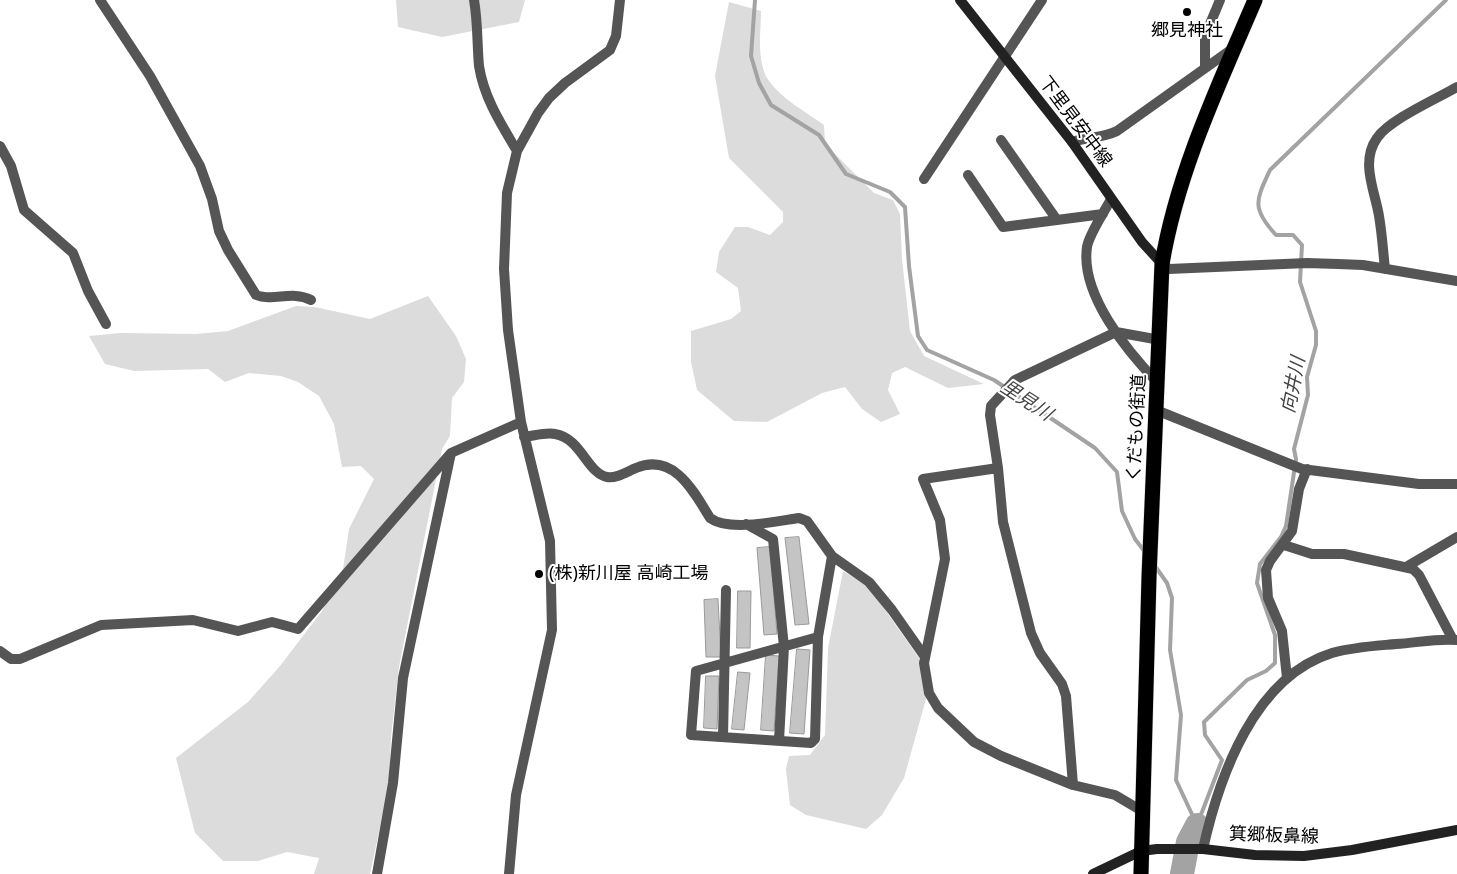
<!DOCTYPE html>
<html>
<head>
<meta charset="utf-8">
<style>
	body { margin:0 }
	canvas { display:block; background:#fff }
</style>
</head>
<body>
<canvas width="1457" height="874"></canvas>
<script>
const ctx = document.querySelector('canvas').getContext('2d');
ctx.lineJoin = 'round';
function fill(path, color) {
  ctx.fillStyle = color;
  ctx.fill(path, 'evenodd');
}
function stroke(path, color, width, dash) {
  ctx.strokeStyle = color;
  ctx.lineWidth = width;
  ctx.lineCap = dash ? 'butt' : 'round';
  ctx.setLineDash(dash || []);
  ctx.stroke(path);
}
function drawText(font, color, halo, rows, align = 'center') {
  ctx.font = font + ' "Noto Sans","Noto Sans JP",sans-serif';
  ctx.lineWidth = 4;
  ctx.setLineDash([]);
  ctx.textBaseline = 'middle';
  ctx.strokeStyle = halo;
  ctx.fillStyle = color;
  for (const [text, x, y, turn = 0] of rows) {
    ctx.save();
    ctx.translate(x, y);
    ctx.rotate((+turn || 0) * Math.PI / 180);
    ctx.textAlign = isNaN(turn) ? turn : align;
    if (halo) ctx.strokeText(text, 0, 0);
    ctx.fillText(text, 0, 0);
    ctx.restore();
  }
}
const green = new Path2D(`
	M396,0H525L519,22L442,37L398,27Z
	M729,2L761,11C761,31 756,63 769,81C782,99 806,112 824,125L825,144L874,193L893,200L900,214L902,259L910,331L924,356L984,384L948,388L905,367L892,373L888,390L900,414L881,422L862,409L845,387L822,393L767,422L734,421L697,390L691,362V331L731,319L741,311L738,288L716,272L719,252L735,227H748L770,235L783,222V212L729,158L715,76Z
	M428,296L456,336L466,359L464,382L452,398L450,436L442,449L399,667L391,737L389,785L370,874H314L319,858L287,852L258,861H223L195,833L176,758L248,702L280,666L322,611L343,569L349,529L374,479L361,466L342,467L334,424L319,396L298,382L281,376L249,373L225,382L208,369L134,371L105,364L89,336L120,333L196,334L228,331L296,306L315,307L370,319Z
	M843,571L869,587L919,658L926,699L904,778L882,815L866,829L806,815L790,805L786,769L789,756L810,755L825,735L828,648Z`);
const stream = new Path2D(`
	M755,0L751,56L759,83L771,105L819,135L846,174L890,192L905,207L909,266L918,336L927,350L994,380L1095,448L1117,472L1122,511L1135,539L1145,552
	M1155,566L1167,583L1172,598L1170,650L1181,715L1176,780L1197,825
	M1197,825L1222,760L1205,735L1204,722L1247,680L1266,671L1275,663V635L1257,583L1260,564L1281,537L1286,526L1296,459L1294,449L1308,395L1307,377L1316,345V331L1300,282L1302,245L1293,235H1276C1251,208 1256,200 1270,170L1446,0`);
const river = new Path2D(`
	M1182,874L1188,842L1197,825`);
const building = new Path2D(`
	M799,537L809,624L795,625L785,538Z
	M770,547L777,634L764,635L757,548Z
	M738,591H751L750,648H737Z
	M718,599L721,657H706L704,600Z
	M797,649L810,650L804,734L790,733Z
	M766,655L779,656L774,731L761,730Z
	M738,672L750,673L744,730L732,729Z
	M706,676H719L717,729L704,728Z`);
const street = new Path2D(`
	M100,0L150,76L200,166L212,199L219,231L228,250L256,295C273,302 292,290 311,300
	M474,0C478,23 477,44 479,66C484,98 501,124 517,151
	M1205,68V36L1220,0
	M1001,140L1057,220
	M1072,142C1087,137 1103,138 1117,131L1232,49
	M0,146L11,166L24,210L73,253L88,291L106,324
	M968,175L1003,227L1103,214
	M924,179L1042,0
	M1111,199C1105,211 1089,234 1087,247C1080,294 1127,351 1158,383
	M1162,264L1169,269L1307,263L1338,264L1363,265L1457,281
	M1385,269C1383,251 1382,233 1379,216C1375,191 1360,162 1377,138C1389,120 1436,99 1457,87
	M1156,410L1302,469L1419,484H1457
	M524,437C533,436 546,432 555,434C581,438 587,473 607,477C616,479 628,471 636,468C674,452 694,492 710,518C729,532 777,521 799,518L807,521L832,556L869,582L892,610L925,657
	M998,468L923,479L940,520L945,559L924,663L929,693L938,708L974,742L1001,756L1073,785L1115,795L1142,811
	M746,524L773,539L784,647L779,741
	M1284,545L1312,554H1344L1413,569L1419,575L1453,640
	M1406,567L1457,537
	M818,637L696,671L691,735L811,743L815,739L818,637L832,556
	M0,651L11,659H20L101,625L193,620L238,631L272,622L298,629L451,453
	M1287,678L1282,631L1268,598L1266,570L1270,561L1292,531L1299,489L1307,469
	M723,737L726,590
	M1073,785L1066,696L1062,684L1040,653L1031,633L1003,522L998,468L990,415L991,406L1015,380L1116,332L1160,340
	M1203,849C1219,777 1254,677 1332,653C1353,647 1374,646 1396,644C1416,643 1437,638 1457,640
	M377,874L393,783L403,678L451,453L521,422
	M509,874L516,795L552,630L550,541L521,422L508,330L504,269L507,193L517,151L538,113L549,98L565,83L610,50L616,36L620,0`);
const secondary = new Path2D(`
	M960,0L1072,142L1142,242L1162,264
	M1093,874L1141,851L1157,849H1203L1255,855L1304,856L1352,850L1457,830`);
const highway = new Path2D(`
	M1141,874L1149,577L1162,264C1177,173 1219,84 1255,0`);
const markers = [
	[1187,12,5,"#000"],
	[539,574,5,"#000"]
];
const poiNames = [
	["郷見神社",1187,31],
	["(株)新川屋 高崎工場",549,574,"left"]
];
const streetNames = [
	["下里見安中線",1075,122,53],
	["くだもの街道",1137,428,-87],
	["箕郷板鼻線",1274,836,2]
];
const waterNames = [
	["向井川",1294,385,-79],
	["里見川",1026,401,33]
];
fill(green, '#dcdcdc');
stroke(stream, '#a3a3a3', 4);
stroke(river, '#a3a3a3', 24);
fill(building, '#c4c4c4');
stroke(building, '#999', 1);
stroke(highway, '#dbdbdb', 16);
stroke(street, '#555', 10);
stroke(secondary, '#222', 10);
stroke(highway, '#000', 15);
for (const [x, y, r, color] of markers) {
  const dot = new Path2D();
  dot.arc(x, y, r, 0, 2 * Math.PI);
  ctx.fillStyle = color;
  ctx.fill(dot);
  stroke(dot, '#fff', 2);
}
drawText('18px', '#000', '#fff', poiNames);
drawText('18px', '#000', '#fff', streetNames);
drawText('italic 19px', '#444', '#fff', waterNames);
</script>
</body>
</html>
